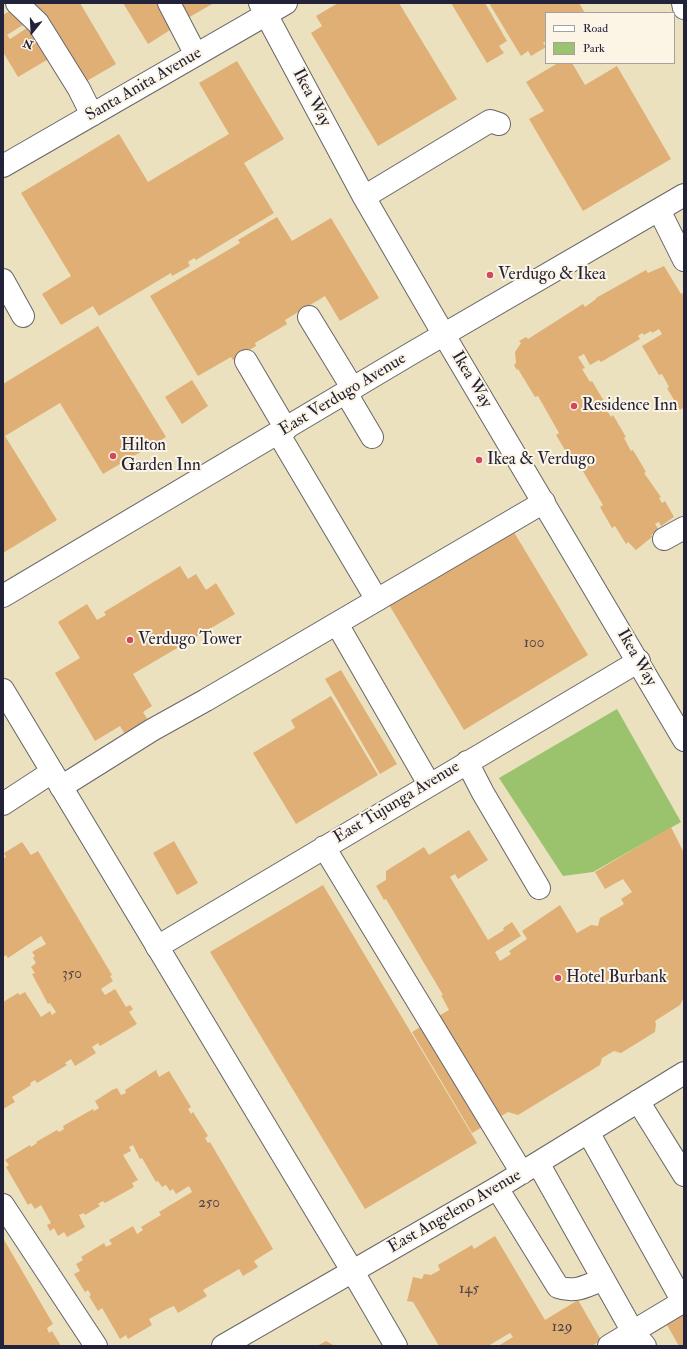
<!DOCTYPE html>
<html>
<head>
<meta charset="utf-8">
<style>
	body { margin:0 }
	#map { position:relative; width:687px; height:1349px; overflow:hidden; background:#ebe1be; font-family:"IM FELL Double Pica",serif }
	canvas { display:block }
	.frame { position:absolute; inset:0; border:4px solid #22223b; pointer-events:none }
	.legend { position:absolute; left:545px; top:12px; width:130px; height:52px; box-sizing:border-box; background:#fcf5e5; border:1px solid #a5a1a1; margin:0; padding:5px 7px; list-style:none; font-size:12px; color:#22223b }
	.legend li { display:flex; align-items:center; gap:8px; height:20px }
	.legend b { width:20px; border:1px solid #a5a1a1 }
	.north { position:absolute; left:12px; top:12px; width:40px; height:40px; -webkit-text-stroke:3px #fcf5e5; paint-order:stroke; rotate:198deg; font-size:11px; font-weight:700; line-height:16px; text-align:center; color:#22223b }
	.north::after { content:''; display:block; margin:auto; width:14px; height:18px; background:#22223b; clip-path:polygon(50% 0,100% 100%,50% 72%,0 100%) }
</style>
</head>
<body>
<div id="map">
<canvas width="687" height="1349"></canvas>
<div class="frame"></div>
<ul class="legend">
<li><b style="height:5px;background:#fff"></b>Road</li>
<li><b style="height:11px;background:#9bc26d"></b>Park</li>
</ul>
<div class="north">N</div>
</div>
<script>
const ctx = document.querySelector('canvas').getContext('2d');
ctx.lineJoin = 'round';
function fill(path, color) {
  ctx.fillStyle = color;
  ctx.fill(path, 'evenodd');
}
function stroke(path, color, width, dash) {
  ctx.strokeStyle = color;
  ctx.lineWidth = width;
  ctx.lineCap = dash ? 'butt' : 'round';
  ctx.setLineDash(dash || []);
  ctx.stroke(path);
}
function drawText(font, color, halo, rows, align = 'center') {
  ctx.font = font + ' "IM FELL Double Pica",serif';
  ctx.lineWidth = 4;
  ctx.setLineDash([]);
  ctx.textBaseline = 'middle';
  ctx.strokeStyle = halo;
  ctx.fillStyle = color;
  for (const [text, x, y, turn = 0] of rows) {
    ctx.save();
    ctx.translate(x, y);
    ctx.rotate((+turn || 0) * Math.PI / 180);
    ctx.textAlign = isNaN(turn) ? turn : align;
    if (halo) ctx.strokeText(text, 0, 0);
    ctx.fillText(text, 0, 0);
    ctx.restore();
  }
}
const green = new Path2D(`
	M617,709L681,822L593,872L563,876L499,778Z`);
const building = new Path2D(`
	M32,3H80L116,64L85,82Z
	M123,3H165L178,25L148,44Z
	M176,3H214L186,19Z
	M338,3H399L457,99L378,146L311,33L322,26L316,16Z
	M451,3H485L507,41L499,46L504,53L487,63Z
	M489,3H579L585,13H546V41L543,43L546,47L531,56L528,51L521,56Z
	M13,9L23,25L7,35L10,39L33,24L52,57L18,77L3,52V15Z
	M237,61L284,139L244,163L274,213L196,260L194,258L188,262L190,266L172,276L171,273L99,316L93,306L61,325L42,294L71,276L21,193L119,134L148,182L229,134L199,83Z
	M558,63H572L585,85L617,66L671,159L583,211L529,119L544,111L526,82Z
	M277,217L292,241L331,218L379,298L340,321L325,296L285,320L287,324L255,343L256,346L233,360L231,357L198,376L150,296L240,243L238,240Z
	M664,266L681,294L682,293L684,296V411L682,408L680,410L667,388L669,387L662,374L659,375L642,346L662,334L659,329L652,333L651,331L644,335L642,333L638,336L640,339L601,362L599,360L590,365L584,354L578,357L585,368L582,369L590,382L592,381L605,403L603,404L611,417L613,415L626,437L624,438L631,451L633,450L646,472L644,473L661,497L659,498L662,503L665,501L674,517L661,526L659,522L655,524L659,530L651,535L652,537L636,550L628,542L626,544L615,526L612,528L600,507L603,505L575,458L571,460L556,435L559,433L538,396L535,397L518,369L517,370L514,365L516,363L515,352L521,343L519,341L526,337L528,339L583,304L585,307L596,299V298L646,270L648,273Z
	M98,326L166,437L103,474L60,403L5,436L57,520L3,553V384Z
	M192,380L208,406L182,424L165,397Z
	M512,529L588,655L464,730L388,603Z
	M180,566L188,579L196,574L206,590L216,583L235,614L133,674L152,706L143,712L148,720L125,734L120,726L95,741L55,673L80,658L58,622L87,604L97,620L106,615L104,612Z
	M341,670L397,764L380,774L325,679Z
	M331,696L378,775L296,824L253,753L295,728L291,720Z
	M671,827L684,853V997L680,1005L655,1021L656,1024L655,1032L621,1053L614,1051L602,1058L600,1065L518,1115L508,1112L472,1133L412,1032L449,1010L441,995H443L386,899L384,900L376,886L386,880V871L424,847L429,855L469,830L488,860L458,879L455,874L450,877L488,940L504,930L503,928L512,922L521,936L495,952L500,961L511,954L509,951L527,939L522,931L560,905L577,933L591,925L598,926L600,918L624,904L621,899L632,892L623,879L605,889L595,872Z
	M174,841L198,883L177,895L153,853Z
	M22,842L31,855L38,851L112,975L110,976L113,981L101,989L105,995L115,989L126,1007L130,1005L133,1009L129,1012L137,1024L100,1046L98,1043L92,1047L96,1053L75,1066L71,1059L65,1063L67,1065L37,1083L35,1080L30,1083L31,1085L12,1097L15,1102L3,1109V1002L18,993L20,995L25,992L41,1017L50,1011L52,1015L56,1012L50,1003L48,1004L32,974L35,973L31,967L36,963L33,958L35,956L32,952L46,944L41,936L8,958L6,955L3,957V859L6,857L4,853Z
	M323,885L477,1143L365,1209L210,952Z
	M156,1070L159,1077L169,1071L191,1107L188,1109L191,1114L193,1112L208,1136L205,1138L208,1143L210,1142L273,1249L254,1261L258,1267L243,1276L239,1269L203,1290L207,1296L178,1313L174,1306L169,1308L149,1319L152,1325L128,1339L126,1335L120,1339L102,1308L98,1311L89,1296L91,1295L88,1290L85,1292L74,1274L80,1271L76,1264L83,1260L81,1257L104,1243L106,1247L112,1244L109,1240L133,1226L137,1234L143,1230L141,1227L161,1215L159,1212L192,1192L189,1186L176,1194L173,1189L170,1191L166,1185L162,1187L158,1181L156,1182L142,1158L140,1159L133,1145L129,1147L131,1151L123,1155L138,1180L132,1183L134,1187L105,1203L103,1201L98,1204L100,1206L85,1215L84,1213L79,1215L85,1227L67,1237L64,1232L58,1236L54,1228L50,1231L47,1225L51,1223L41,1205L35,1209L31,1203L28,1205L6,1167L9,1165L5,1160L30,1145L31,1147L37,1143L36,1142L57,1130L59,1132L64,1129L63,1126L93,1109L94,1111L99,1108L95,1101L112,1090L117,1088L121,1095L126,1093L125,1090Z
	M495,1236L545,1320L578,1300L601,1340L592,1346H498L513,1337L510,1333L488,1346H439L413,1302L407,1301L413,1277L422,1279L424,1274L431,1275L440,1270L438,1265L472,1245L474,1249Z
	M3,1238L53,1324L47,1328L49,1333L52,1331L61,1346H3Z
	M684,1315V1346H679L667,1325Z
	M326,1341L335,1346H317Z`);
const minor = new Path2D(`
	M17,3L38,23L79,89L92,115
	M169,3L196,55
	M260,3L364,197L444,335
	M3,166L286,3
	M364,197L490,121L499,124
	M659,210L684,260
	M3,280L23,316
	M309,317L353,389
	M246,361L286,429
	M346,393L372,437
	M278,433L377,600
	M664,539L684,528
	M337,624L429,784
	M467,762L483,793L539,888
	M61,787L152,730L206,700L544,502
	M3,804L52,772
	M324,847L522,1173
	M157,947L639,661
	M638,1101L684,1175
	M588,1132L683,1302
	M538,1163L633,1332L645,1346
	M497,1188L558,1287C575,1293 587,1286 603,1279
	M3,1205L96,1346
	M223,1346L497,1188L684,1073
	M609,1346L684,1301`);
const major = new Path2D(`
	M444,335L684,740
	M3,596L412,353L684,195
	M3,690L353,1272L396,1346`);
const highway = new Path2D(`
	M683,3L684,8`);
const markers = [
	[490,275,4,"#d1495b"],
	[574,406,4,"#d1495b"],
	[113,456,4,"#d1495b"],
	[479,460,4,"#d1495b"],
	[130,640,4,"#d1495b"],
	[558,978,4,"#d1495b"]
];
const numberNames = [
	["100",534,644],
	["350",72,975],
	["250",209,1204],
	["145",469,1290],
	["129",562,1328]
];
const streetNames = [
	["Santa Anita Avenue",144,85,-30],
	["Ikea Way",311,98,62],
	["Ikea Way",471,380,59],
	["East Verdugo Avenue",343,395,-31],
	["Ikea Way",636,658,60],
	["East Tujunga Avenue",397,803,-31],
	["East Angeleno Avenue",455,1212,-30]
];
const poiNames = [
	["Verdugo & Ikea",498,275],
	["Residence Inn",582,406],
	["Hilton",121,446],
	["Garden Inn",121,466],
	["Ikea & Verdugo",487,460],
	["Verdugo Tower",138,640],
	["Hotel Burbank",566,978]
];
fill(green, '#9bc26d');
fill(building, '#e0af76');
stroke(minor, '#686569', 24);
stroke(major, '#686569', 24);
stroke(highway, '#686569', 24);
stroke(minor, '#fff', 22);
stroke(major, '#fff', 22);
stroke(highway, '#fff', 22);
for (const [x, y, r, color] of markers) {
  const dot = new Path2D();
  dot.arc(x, y, r, 0, 2 * Math.PI);
  ctx.fillStyle = color;
  ctx.fill(dot);
  stroke(dot, '#fcf5e5', 1.5);
}
drawText('15px', '#52454a', null, numberNames);
drawText('17px', '#22223b', '#fcf5e5', streetNames);
drawText('17px', '#22223b', '#fcf5e5', poiNames, 'left');
</script>
</body>
</html>
